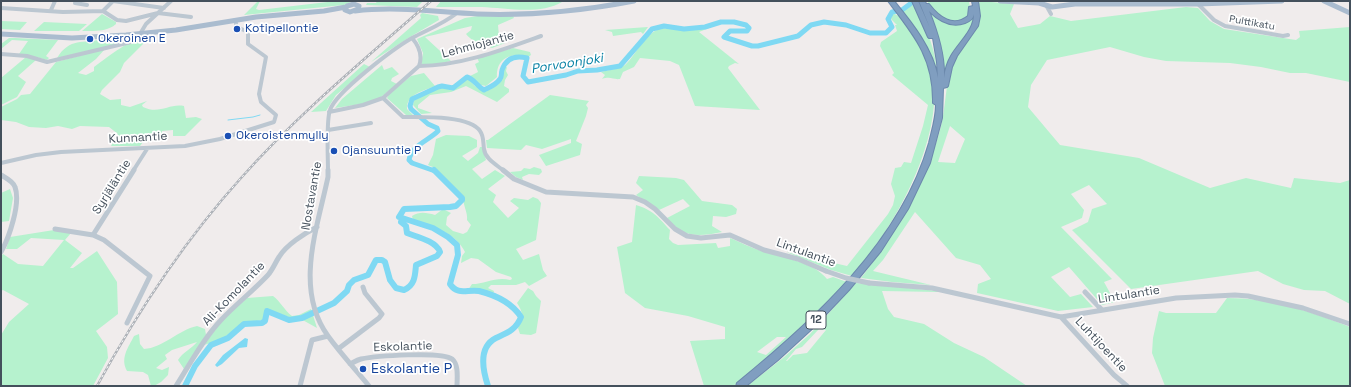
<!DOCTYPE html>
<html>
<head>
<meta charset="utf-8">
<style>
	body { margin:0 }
	#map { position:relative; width:1351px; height:387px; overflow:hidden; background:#f0ecec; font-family:"Space Grotesk",sans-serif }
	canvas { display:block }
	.frame { position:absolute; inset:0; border:2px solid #44505c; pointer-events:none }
</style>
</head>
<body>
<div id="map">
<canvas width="1351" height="387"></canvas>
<div class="frame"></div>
</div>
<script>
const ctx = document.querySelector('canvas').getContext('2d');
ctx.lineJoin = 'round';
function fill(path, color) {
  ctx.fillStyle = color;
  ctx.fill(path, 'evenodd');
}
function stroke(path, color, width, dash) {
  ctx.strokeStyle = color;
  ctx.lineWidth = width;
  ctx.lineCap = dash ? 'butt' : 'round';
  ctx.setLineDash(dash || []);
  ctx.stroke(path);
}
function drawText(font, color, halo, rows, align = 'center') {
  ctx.font = font + ' "Space Grotesk",sans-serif';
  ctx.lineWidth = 3.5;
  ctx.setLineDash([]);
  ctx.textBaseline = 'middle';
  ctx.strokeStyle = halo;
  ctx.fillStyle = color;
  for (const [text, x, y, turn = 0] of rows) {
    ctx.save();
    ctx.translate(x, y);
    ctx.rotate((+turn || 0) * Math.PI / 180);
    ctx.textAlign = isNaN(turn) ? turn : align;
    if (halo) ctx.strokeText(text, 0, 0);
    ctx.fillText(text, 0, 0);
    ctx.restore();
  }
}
const green = new Path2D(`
	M258,1H260L256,9L259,10L336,1H353L344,5L244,15Z
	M377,1H423L417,7L366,5L367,3H376Z
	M441,1H560L562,2C541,15 505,8 482,7C467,7 451,7 436,7Z
	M927,1H969L971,14L967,19C946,24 938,19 927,1Z
	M980,1L1014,4L1010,14L1018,28L1040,24L1050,16L1071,21L1186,7L1198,8L1210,21L1224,29L1296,40L1300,37L1299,31L1350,27V82L1306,73H1290L1261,67L1230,63L1166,61L1144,57L1110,47L1047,60L1031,85L1028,107L1060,145L1139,158L1210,188L1246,178L1291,188L1294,178L1340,183L1350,180V304L1325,291L1304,290L1283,284L1258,271L1131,289L1072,230L1088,222L1092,209L1107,204L1089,185L1071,194L1084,210L1082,218L1061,227L1112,279L1104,282L1115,302L1102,305L1069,267L1051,277L1070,297L1081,294L1093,307L1058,311L977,293L978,284L991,279L980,265L956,258L915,212L883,260L873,271L931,285L892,282L861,278C894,235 922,188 938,137C947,111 944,81 955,57C961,45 971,38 977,28C982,19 976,9 980,1ZM950,126L965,139L955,163L938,162Z
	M973,3L975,18L969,32L953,54L946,74L944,73L935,28L930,13L945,22L964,23L969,21L974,15Z
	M912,5L915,7C927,30 937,51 937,78C927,50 920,36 902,12Z
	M894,12L896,15L901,16C911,29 927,51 930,66C932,78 935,94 934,105C929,164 890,233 852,276L831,270L786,252L847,266L888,214L893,205L895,196L891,184L895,168L901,167L904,162L911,163L923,126L928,105L892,75L894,73L880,46L881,42L897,31L895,25H897L891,19L892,13Z
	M422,13L438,16L439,20L410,37L371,62L421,18L420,15Z
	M102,14L116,22V24C107,32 94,31 82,31Z
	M478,16H513L514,18L498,25L499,36L505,43L492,48C483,45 471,41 466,34L471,30L472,26L425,37L451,61L429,66L421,65L423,53L417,39L465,18Z
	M1,21L27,22L20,30L1,29Z
	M44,22L87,24L79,31H34Z
	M648,27L643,34L641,32L613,36L612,32L605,30Z
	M662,28C679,30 692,28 709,28L699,32L739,64L735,63L729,66L728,68L760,110L695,106L679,65L670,61L640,58L634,67L623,72L620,79C613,80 611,76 602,79L605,75L601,72C608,70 619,69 625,65C638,53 644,33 662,28Z
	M149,36L150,37L124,63L120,72L102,90L100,94L110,100L121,99V105L130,107L147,101L142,105L143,107C160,115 169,103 184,106L186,118L196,117L202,119L185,136H173V130L162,131V133L149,134L140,146H111L118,134L109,127L80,126L72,129L58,126L46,128L29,127L16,122L1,120V107L17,99L21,95L30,94L56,62L105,49L96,59L78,73L86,75L94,71V67C108,57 132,37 149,36Z
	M9,38H15L58,40L46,56L49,58L47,60L36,57L19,54L28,41L12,40L1,49V44Z
	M103,39L123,40L115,45L57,58C70,37 83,44 103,39Z
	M513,48L530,52L531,55L528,57C512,52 496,58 497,77L486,86L481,85L470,76L478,72L475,64L479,62L477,58Z
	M26,57L36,60L18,76L26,82L17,97L1,105V78Z
	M364,64L370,67L336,95L326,111L311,112Z
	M382,65L384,70L392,67L399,74L392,78L391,81L397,84L380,98L368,103L335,108L342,99Z
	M507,67L506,71L508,75L505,80L504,86L509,89V92L497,102L466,86L451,92L430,95L418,105V108L432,113L421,114L413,105L414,100C422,95 432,88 441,88C445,87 449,90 453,89C460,88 463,80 469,79L475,86L485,91C498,86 502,81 503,68Z
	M424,73L435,86C424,91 406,94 407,109L413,115H406L387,98L389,94L411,76Z
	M550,95L589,101L586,105L588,108L586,116L576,141L582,144L580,155L546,166L539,155L571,143V139L542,149L526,145L521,150L487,148L486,140H488Z
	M446,135L469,136L477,140V147L462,156L468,161L478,153L480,147H482L486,160L472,169L482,179L495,170L505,176L488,189L496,195L493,202L508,218L519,208L510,201L514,198L528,200L533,197L538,199L541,203L536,240L516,249L523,260L539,254L543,270L547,276L529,286L525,282L516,285H491L488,288L494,291L493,295L480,289L468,290L472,284C485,284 497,276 510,280L512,279L511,277L496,272L478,259L471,258L461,263L462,256L465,252C457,234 431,225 413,220L412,216C420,211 427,213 435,215L443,209L451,213L447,217L446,225L453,231L463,234L467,232L471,225L467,220C468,213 463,205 463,197L435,168L428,165L433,155L436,139Z
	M534,167L541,169L542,172L539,175L529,174L522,177L523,180L516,177L510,172L521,171L524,168L530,169Z
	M639,176L676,178L684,180L702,201L732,205L737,209L736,214L726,217L713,216L712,226L722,232C698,237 683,238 667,218L690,206L683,199L659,210L636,195L643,190L636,183Z
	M10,189L13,198L9,221L1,222V193Z
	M636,205C653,210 658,217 670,230L669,239L673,243L678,245L716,243L718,248L730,246V238C740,242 751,248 762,251C781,257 814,262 827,279L833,277L847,282L775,353L736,384L733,386H704L690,341L725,339V327L688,316L645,308L625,293L617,247L632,242ZM777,337H786L766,355L757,352Z
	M54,230L71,233L65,240L82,253L70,268H73L97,251L117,282L118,314L96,331L107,347L108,358L93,386H1V335L9,322L29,304L3,290L1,291V256L3,254L18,264L43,266L64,240L31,238L17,249H6L10,237Z
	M856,283L938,291V292L882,291L888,309L894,317L924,324L954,343L984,357L1027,386H747L783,358L810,334ZM819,329L826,330L807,353L793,355L787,361H786L796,349L802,347Z
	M528,288L533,291L536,296L541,301L536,333L531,335L520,334L518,328C524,318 523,312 517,303Z
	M273,296C281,302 284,310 292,316L299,315L311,309L317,328L299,318H291L270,310L265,312L263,320L244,323L222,339L204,345L223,319L247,298Z
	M1227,298C1269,298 1311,311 1350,327V386H1165L1152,353L1153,338L1159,311L1166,313H1216Z
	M197,326L205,329L206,335L184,369L178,360C183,352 191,349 197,342L172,350L165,355L167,359L156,368L162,370L169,367L168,375L161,382L154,386H151L148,375L143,372L127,371C120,358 128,348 134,336L139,334L140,344L144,349C163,348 178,330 197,326Z`);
const water = new Path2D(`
	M245,338L248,339L247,347L239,348L222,364L217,367L215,365L223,355Z`);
const stream = new Path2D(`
	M228,120L253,117L260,115`);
const riverFar1 = new Path2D(`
	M435,171L412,163L409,160C412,145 428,141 438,131L437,128L428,124L411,109L410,106L412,99L438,87L442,86L453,88L467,77C474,79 477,86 484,90C490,87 496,85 500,79C502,77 501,74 502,70C506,58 515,55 527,58L523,76L528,82L566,75L578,71L597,70L620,66L652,29L664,26L684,29L705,27L721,22H734L746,25L749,28L747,31H730L724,37L752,46H758L798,36L811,25L824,22L846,25L870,33H886L892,27L888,19L892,12L902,10L914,1`);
const river = new Path2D(`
	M434,170L462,198V200L456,206L450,207L404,209L399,217L433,228L448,237L457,245L458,255L450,284C458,296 467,289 479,291C495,295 512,303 521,317C516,330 507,333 496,338C478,347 483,371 488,386
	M185,386L195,366L211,345L228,338L244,324L262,323L265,321L267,311L289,320L302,318L334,303L347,291L349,285L354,280L368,275L376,260H382L385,262L390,280L396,288L404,290C415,285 415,276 416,265L437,256L440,252C436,241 417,237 407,233L406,226L401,222L402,219`);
const minorFar1 = new Path2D(`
	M113,1L164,8
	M75,3L87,5
	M1198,4L1214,20L1225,26L1283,36L1288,35
	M1046,5L1051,14
	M1,8L63,12L103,11L117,20L126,21L158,13L191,17
	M51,10L55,1
	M103,11L113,1
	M412,38C419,46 423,55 419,66L383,98L403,117C420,117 470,115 480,131C484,136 483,143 484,149C485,159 497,165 504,171
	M1,54L27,56L47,62L131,42L137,39L146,24L171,1
	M419,66C460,66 502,50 541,36
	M329,112L363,105L383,98
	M328,130L371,123
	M1,163L36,155L61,152L185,146L220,139L274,122L276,115L261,102L259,94L266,57L248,44V32L237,27L235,20
	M133,171L147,149
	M328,171C328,157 326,121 330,110C336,92 393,49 412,38C427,30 443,24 457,13`);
const minor = new Path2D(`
	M328,170V177C317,229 294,289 328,336C341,354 356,370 369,386
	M503,170L514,179L546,192L633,197L645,202L655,209L675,229L687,236L701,238L730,235L764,250L798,259L826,271
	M1,175C6,178 13,181 15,187C21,203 9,238 1,252
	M55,229L93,235L104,240L150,276L127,323
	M93,235L134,170
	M869,283L932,288L1061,317L1176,298L1235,295L1248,296L1303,308L1350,324
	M1085,292L1102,310
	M1061,317L1114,375L1127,386
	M338,349L379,318L382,314L365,293L363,287
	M350,364C354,362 357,360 361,359C375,356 442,351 452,359C459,365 457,378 457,386
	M176,386C190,364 203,339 221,320C236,304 253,291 268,275C273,269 275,263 279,257C286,245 305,233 317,227
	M300,386L312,340L328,336`);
const major = new Path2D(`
	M1000,1L1039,3L1052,7L1075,4H1198L1282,1
	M1324,1L1350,13
	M354,4L359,6L358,9L350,12L345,10L347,6Z
	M355,11C396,6 436,12 477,14C530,16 582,11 634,1
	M1,34L72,38L126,35L176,30L256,17L324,11L346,7`);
const highway = new Path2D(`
	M888,1H894C912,23 933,49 938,78L937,62L933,38H929L928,37L912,1H918L930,28L919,1H925L926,4H929C939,17 953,28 968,16L969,7L973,6L972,1H978L980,16L978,26L957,56L952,67L948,86L947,87L943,88L942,118L930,163L908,209L881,251L849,290L814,327L778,360L746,386H736L737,383C813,321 901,242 929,143C932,130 936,118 936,105L933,103C934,58 914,35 888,1ZM929,11C939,21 952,28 965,23C970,21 973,19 974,14C974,31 959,42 951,56C947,63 945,70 944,78C945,55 938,33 929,11Z`);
const rail = new Path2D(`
	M97,386C138,311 184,241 241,178C299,113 366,58 431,1`);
const minorBridge = new Path2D(`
	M826,271L846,278L869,283`);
const markers = [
	[237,29,4,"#1a4fb4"],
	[90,39,4,"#1a4fb4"],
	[228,136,4,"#1a4fb4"],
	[334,151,4,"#1a4fb4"],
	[363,369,4,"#1a4fb4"]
];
const farStreetnames = [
	["Pulttikatu",1252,23,10]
];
const shields = [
	[816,320,20]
];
const shieldNames = [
	["12",816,320]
];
const transitNames = [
	["Kotipellontie",245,29],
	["Okeroinen E",98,39],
	["Okeroistenmylly",236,136],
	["Ojansuuntie P",342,151]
];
const streetNames = [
	["Lehmiojantie",478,45,-15],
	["Kunnantie",138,138,-3],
	["Syrjäläntie",112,187,-58],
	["Nostavantie",312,196,-80],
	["Lintulantie",806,253,20],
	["Ali-Komolantie",234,294,-46],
	["Lintulantie",1129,295,-9],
	["Luhtijoentie",1101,345,47],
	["Eskolantie",403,347,-2]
];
const waterNames = [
	["Porvoonjoki",567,64,-9]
];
const nearTransitnames = [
	["Eskolantie P",371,369]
];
fill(green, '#b6f2ce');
fill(water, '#7fd9f3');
stroke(stream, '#7fd9f3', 1);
stroke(riverFar1, '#7fd9f3', 5);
stroke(river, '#7fd9f3', 6);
stroke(highway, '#6b89ac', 2);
stroke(minorFar1, '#bcc7d1', 4);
stroke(minor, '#bcc7d1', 5);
stroke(major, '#aabccf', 5);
fill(highway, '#809ec0');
stroke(rail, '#aeb2b8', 2.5);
stroke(rail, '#fff', 1, [2.5]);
stroke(minorBridge, '#bcc7d1', 5);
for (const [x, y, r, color] of markers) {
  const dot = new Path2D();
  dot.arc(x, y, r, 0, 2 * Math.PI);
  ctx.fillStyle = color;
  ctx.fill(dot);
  stroke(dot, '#fff', 1.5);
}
drawText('10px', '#44505c', '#fff', farStreetnames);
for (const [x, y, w] of shields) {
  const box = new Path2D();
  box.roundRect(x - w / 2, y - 9, w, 18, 3);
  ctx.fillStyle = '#fff';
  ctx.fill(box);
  stroke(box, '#44505c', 1);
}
drawText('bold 11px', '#44505c', null, shieldNames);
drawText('12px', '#164399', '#fff', transitNames, 'left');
drawText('12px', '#44505c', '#fff', streetNames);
drawText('italic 13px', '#027ea2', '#fff', waterNames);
drawText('14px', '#164399', '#fff', nearTransitnames, 'left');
</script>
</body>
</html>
